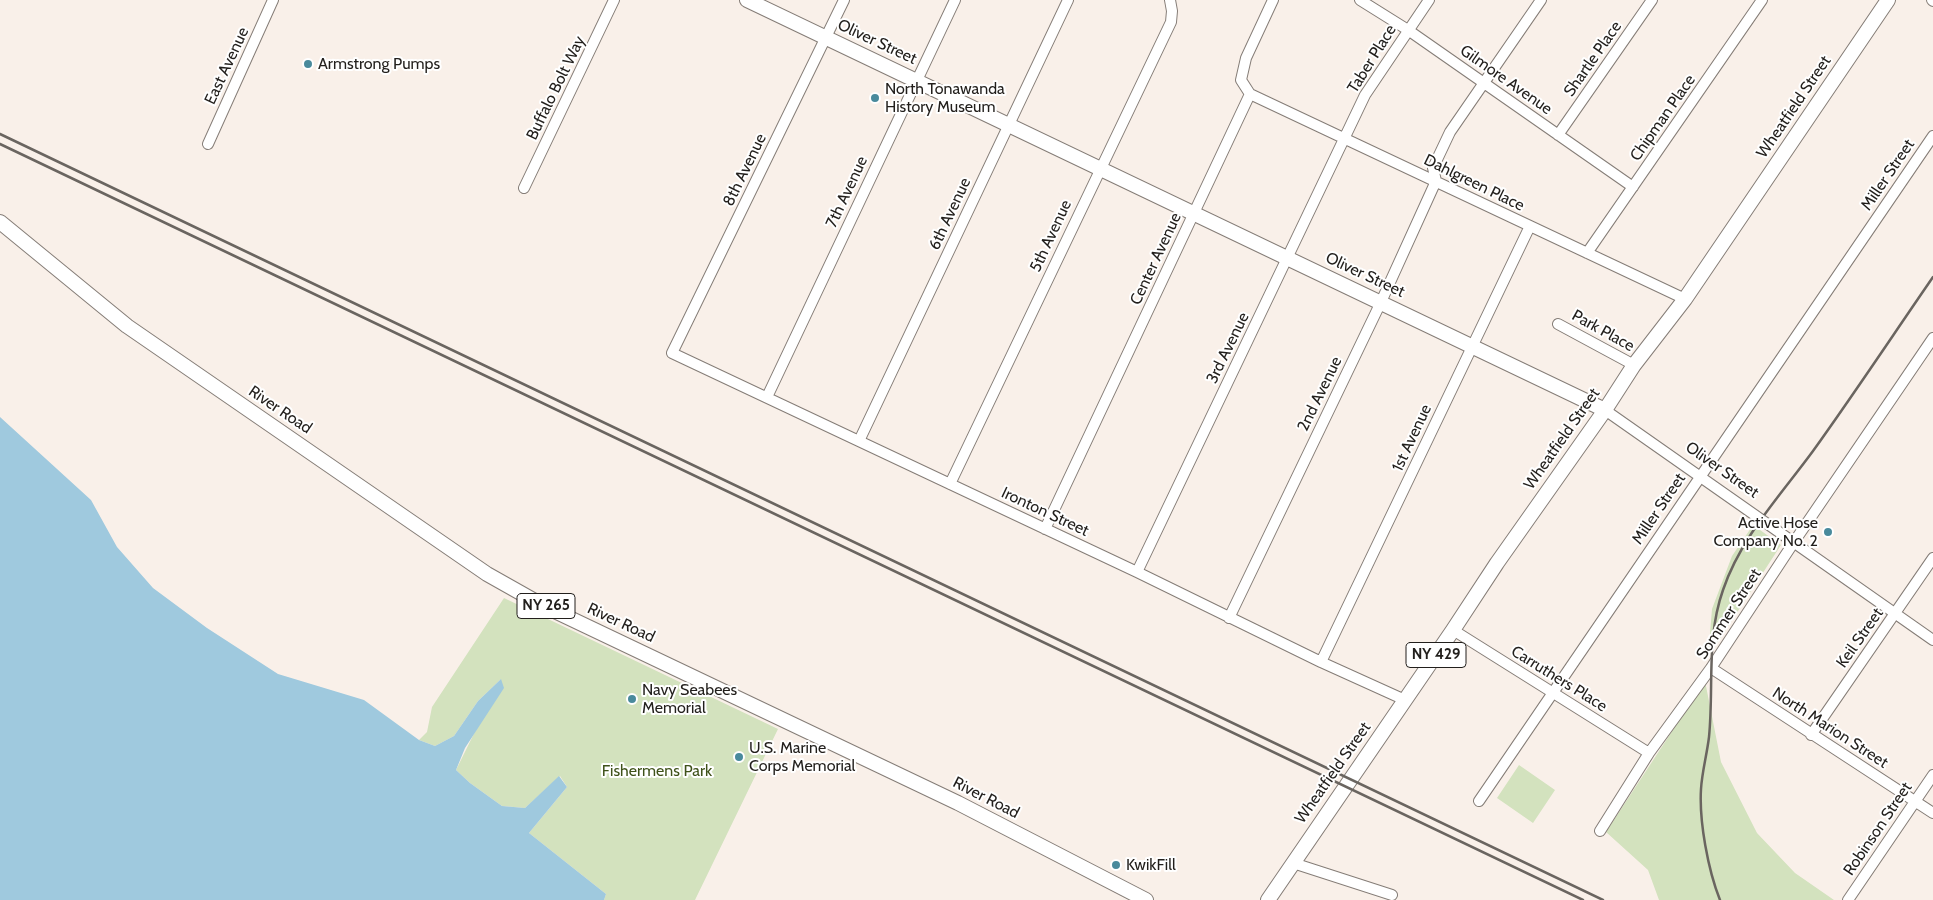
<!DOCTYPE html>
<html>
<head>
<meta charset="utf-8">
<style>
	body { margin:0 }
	canvas { display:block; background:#f9f0e9 }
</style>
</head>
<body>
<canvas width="1933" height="900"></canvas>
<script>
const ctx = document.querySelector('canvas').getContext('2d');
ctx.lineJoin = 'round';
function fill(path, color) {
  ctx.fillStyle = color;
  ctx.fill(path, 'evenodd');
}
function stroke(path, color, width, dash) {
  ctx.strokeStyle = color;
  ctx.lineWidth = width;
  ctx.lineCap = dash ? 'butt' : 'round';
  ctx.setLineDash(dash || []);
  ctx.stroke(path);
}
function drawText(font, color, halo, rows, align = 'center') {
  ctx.font = font + ' Cabin,sans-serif';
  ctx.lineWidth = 4;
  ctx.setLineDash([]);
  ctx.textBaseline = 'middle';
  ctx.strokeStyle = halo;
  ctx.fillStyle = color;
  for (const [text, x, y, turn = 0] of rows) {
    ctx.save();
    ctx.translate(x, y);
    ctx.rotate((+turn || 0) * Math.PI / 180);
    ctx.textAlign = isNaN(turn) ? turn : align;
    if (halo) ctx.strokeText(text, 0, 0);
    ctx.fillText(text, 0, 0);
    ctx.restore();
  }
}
const green = new Path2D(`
	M1753,525L1781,545L1708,657L1712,609L1732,556Z
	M504,598L778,729L695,900H604L606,894L529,833L567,787L560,776L525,808L502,806L470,783L456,770L501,679L478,701L454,736L435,746L419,740L427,732L432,707Z
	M1705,681L1721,762L1757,833L1795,873L1834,900H1659L1648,870L1606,832Z
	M1519,765L1555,790L1533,823L1497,798Z`);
const water = new Path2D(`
	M0,417L91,500L117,547L153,588L207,628L278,674L364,700L419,740L435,746L454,736L478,701L501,679L504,688L465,748L456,770L470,783L502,806L525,808L559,776L567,787L529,833L606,894L604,900H0Z`);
const minor = new Path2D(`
	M844,0L672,353L1137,572L1321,662L1405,700
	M1360,0L1408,30L1633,187
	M1932,0L1933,1
	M1250,94L1685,299
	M1558,135L1652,0
	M208,144L273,0
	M524,188L614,0
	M1587,253L1762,0
	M1558,324L1634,365
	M767,397L955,0
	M1605,410L1933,640
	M859,441L1068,0
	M950,484L1171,22L1172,11L1170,0
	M1045,529L1250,94L1241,80L1246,58L1273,0
	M1137,572L1365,95L1429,0
	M1229,618L1381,302L1436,181L1433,168L1450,132L1541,0
	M1453,630L1649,753
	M1321,662L1530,226
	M1711,668L1933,813
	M1811,735L1933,558
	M1479,801L1933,136
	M1600,831L1649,753L1711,668L1794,542L1933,338
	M1293,863L1392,895
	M1848,900L1933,775`);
const major = new Path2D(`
	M747,0L1605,410
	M0,222L127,326L487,574L542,605L958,803L1146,900
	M1268,900L1453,630L1497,563L1605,410L1634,365L1685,299L1888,0`);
const rail = new Path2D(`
	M0,134L1603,900
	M0,144L1583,900
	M1720,900C1708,870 1699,821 1701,789C1702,772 1707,754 1709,737C1714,687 1706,638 1723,590C1741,537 1780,496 1813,451C1854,394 1893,335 1933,277`);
const markers = [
	[308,64,5,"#498a9c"],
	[875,98,5,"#498a9c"],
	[1828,532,5,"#498a9c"],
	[632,699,5,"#498a9c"],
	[739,757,5,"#498a9c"],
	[1116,865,5,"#498a9c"]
];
const shields = [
	[546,606,58],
	[1436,655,60]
];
const shieldNames = [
	["NY 265",546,606],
	["NY 429",1436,655]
];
const streetNames = [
	["Oliver Street",877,42,25],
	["Taber Place",1372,59,-58],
	["Shartle Place",1593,59,-55],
	["East Avenue",227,66,-65],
	["Gilmore Avenue",1506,80,35],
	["Buffalo Bolt Way",556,88,-64],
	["Wheatfield Street",1794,107,-56],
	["Chipman Place",1663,118,-55],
	["8th Avenue",745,170,-64],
	["Miller Street",1888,175,-56],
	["Dahlgreen Place",1474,183,26],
	["7th Avenue",847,192,-65],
	["6th Avenue",950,214,-65],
	["5th Avenue",1051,236,-65],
	["Center Avenue",1156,259,-65],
	["Oliver Street",1365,275,25],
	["Park Place",1603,331,29],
	["3rd Avenue",1228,348,-64],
	["2nd Avenue",1320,394,-64],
	["River Road",280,410,34],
	["1st Avenue",1412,438,-65],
	["Wheatfield Street",1562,439,-55],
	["Oliver Street",1722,470,35],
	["Miller Street",1659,509,-56],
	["Ironton Street",1045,512,25],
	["Sommer Street",1729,614,-57],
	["River Road",621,623,25],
	["Keil Street",1860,638,-55],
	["Carruthers Place",1559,679,32],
	["North Marion Street",1830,728,33],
	["Wheatfield Street",1333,773,-55],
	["River Road",986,798,27],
	["Robinson Street",1878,829,-56]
];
const poiNames = [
	["Armstrong Pumps",318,64],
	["North Tonawanda",885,89],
	["History Museum",885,107],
	["Active Hose",1818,523,"right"],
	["Company No. 2",1818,541,"right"],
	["Navy Seabees",642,690],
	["Memorial",642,708],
	["U.S. Marine",749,748],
	["Corps Memorial",749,766],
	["KwikFill",1126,865]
];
const parkNames = [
	["Fishermens Park",657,771]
];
fill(green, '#d3e2be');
fill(water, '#9fc9de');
stroke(minor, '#857d77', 12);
stroke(major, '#857d77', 16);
stroke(minor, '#fff', 10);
stroke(major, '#fff', 14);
stroke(rail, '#6a6560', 2.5);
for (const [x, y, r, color] of markers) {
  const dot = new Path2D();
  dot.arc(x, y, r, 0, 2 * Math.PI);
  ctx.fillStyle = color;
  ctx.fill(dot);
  stroke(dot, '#fff', 2);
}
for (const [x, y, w] of shields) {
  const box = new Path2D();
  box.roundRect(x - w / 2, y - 12.5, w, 25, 4);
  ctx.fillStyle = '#fff';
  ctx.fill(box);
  stroke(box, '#221f1c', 1);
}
drawText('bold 15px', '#221f1c', null, shieldNames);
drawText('16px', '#221f1c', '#fff', streetNames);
drawText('16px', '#221f1c', '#fff', poiNames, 'left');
drawText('16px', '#3f521a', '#fff', parkNames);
</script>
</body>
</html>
